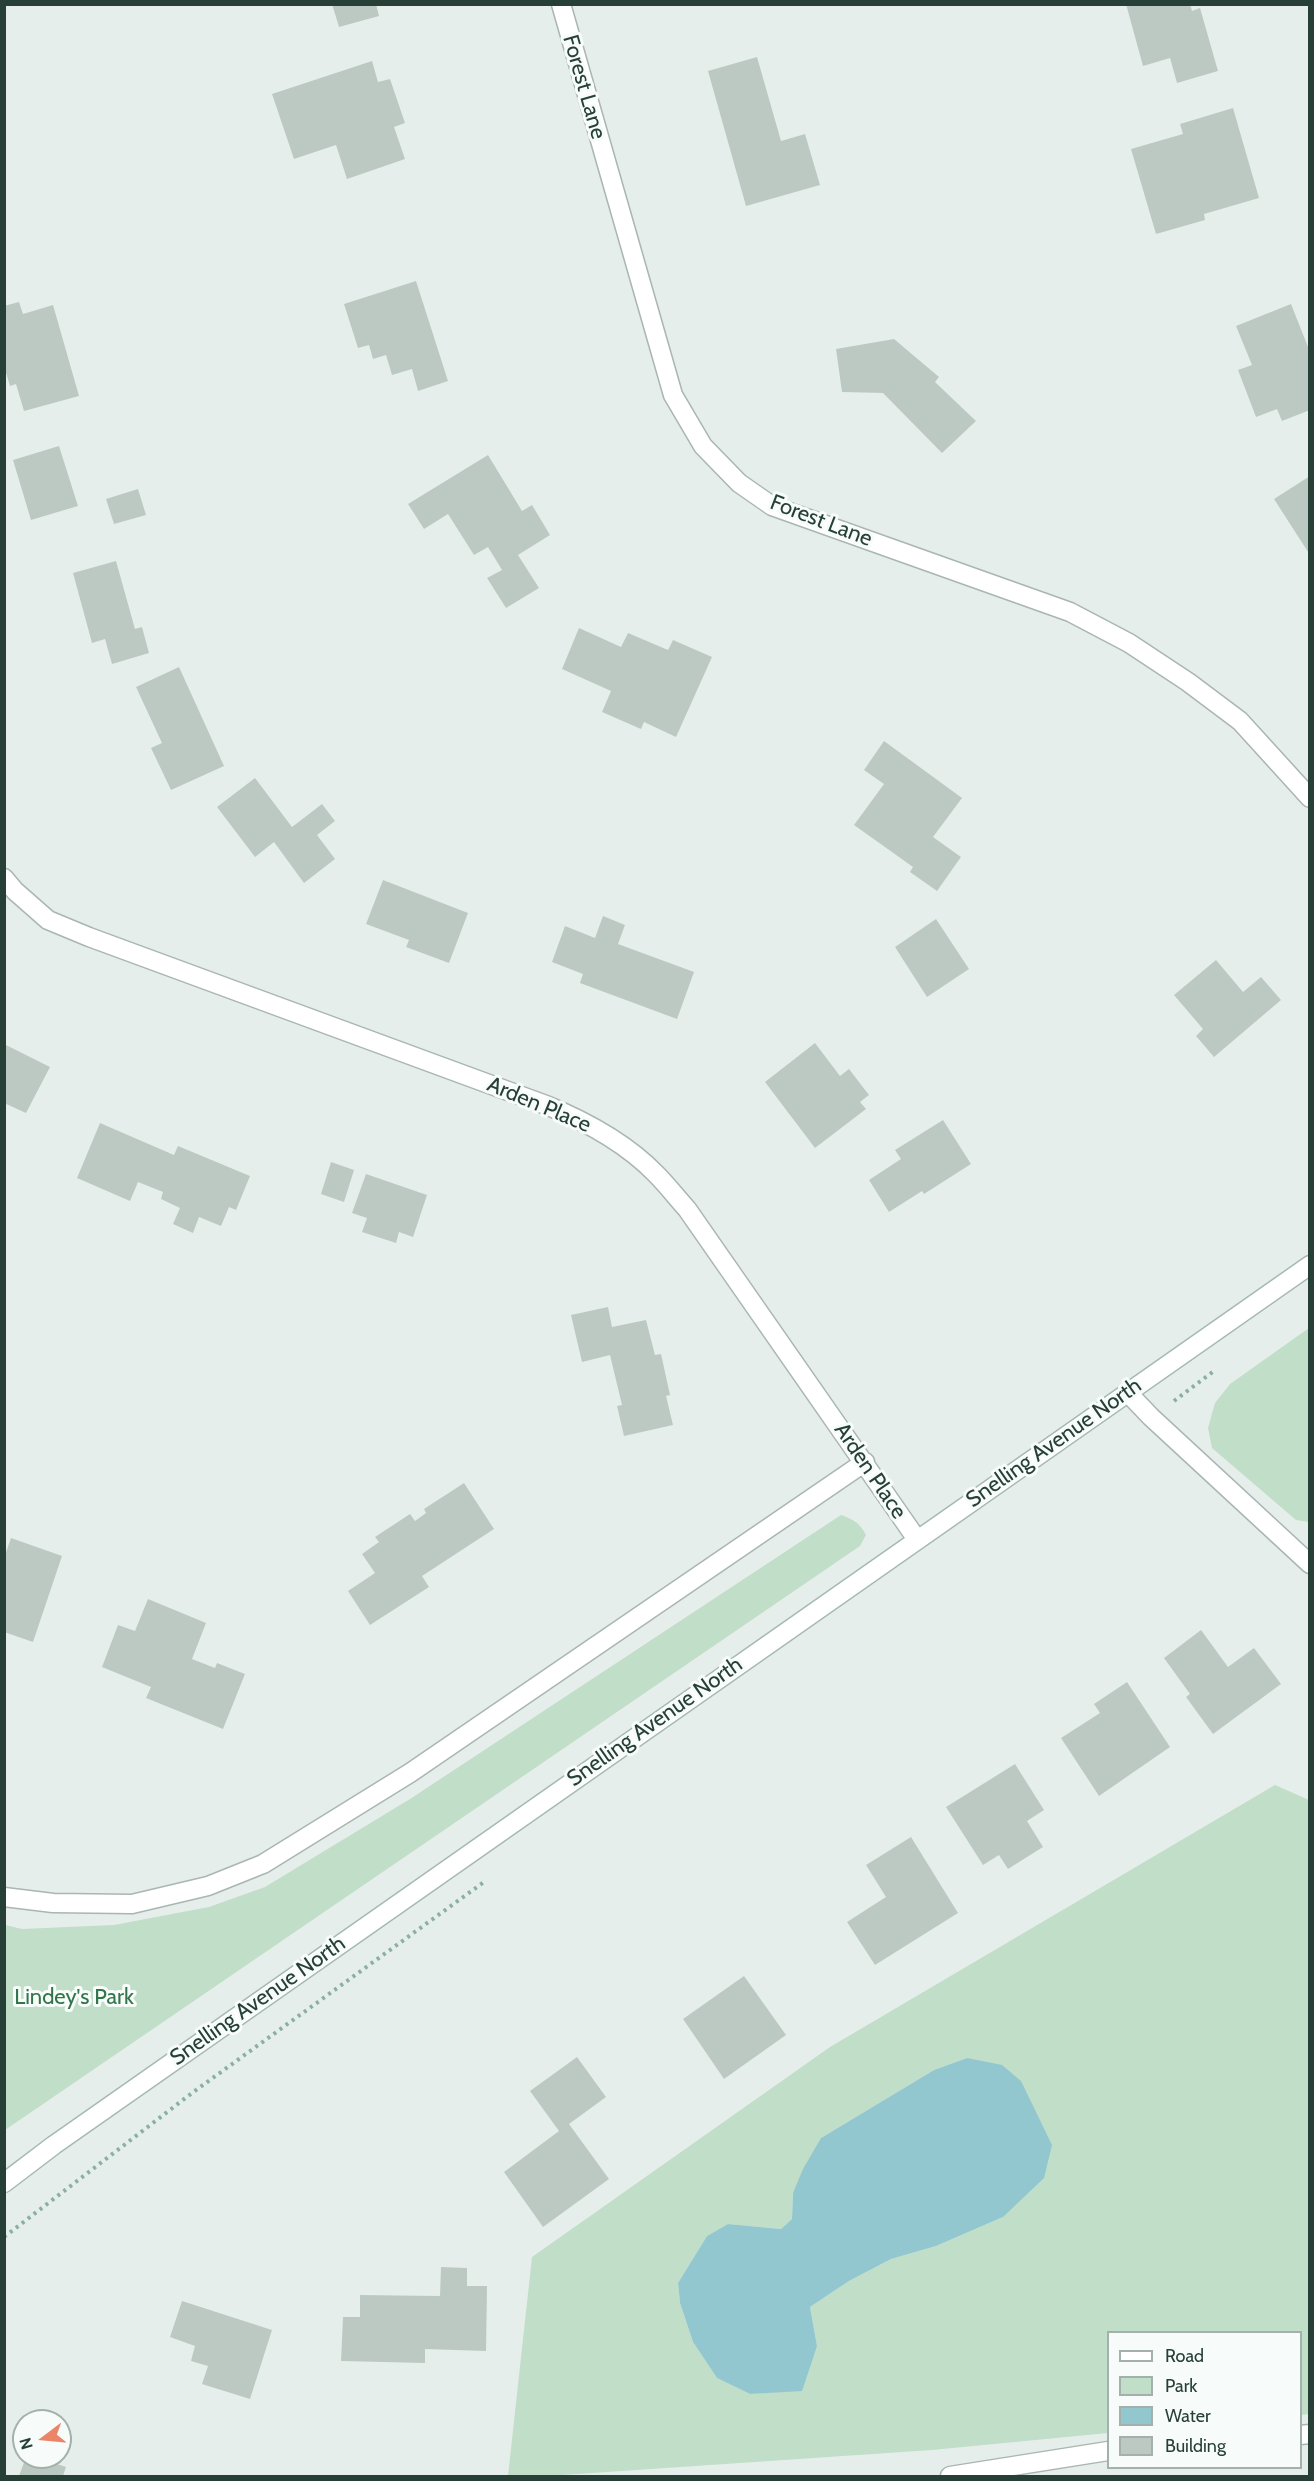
<!DOCTYPE html>
<html>
<head>
<meta charset="utf-8">
<style>
	body { margin:0 }
	#map { position:relative; width:1314px; height:2481px; overflow:hidden; background:#e6eeeb; font-family:Cabin,sans-serif }
	canvas { display:block }
	.frame { position:absolute; inset:0; border:6px solid #264038; pointer-events:none }
	.legend { position:absolute; left:1107px; top:2331px; width:195px; height:138px; box-sizing:border-box; background:#f7fbf9; border:2px solid #a3b0ac; margin:0; padding:8px 10px; list-style:none; font-size:18px; color:#264038 }
	.legend li { display:flex; align-items:center; gap:12px; height:30px }
	.legend b { width:30px; border:2px solid #a3b0ac }
	.north { position:absolute; left:12px; top:2409px; width:60px; height:60px; box-sizing:border-box; background:#f7fbf9; border:2px solid #a3b0ac; border-radius:50%; rotate:254deg; font-size:16px; font-weight:700; line-height:24px; text-align:center; color:#264038 }
	.north::after { content:''; display:block; margin:auto; width:21px; height:27px; background:#ea8568; clip-path:polygon(50% 0,100% 100%,50% 72%,0 100%) }
</style>
</head>
<body>
<div id="map">
<canvas width="1314" height="2481"></canvas>
<div class="frame"></div>
<ul class="legend">
<li><b style="height:8px;background:#fff"></b>Road</li>
<li><b style="height:16px;background:#c1dec8"></b>Park</li>
<li><b style="height:16px;background:#92c7cf"></b>Water</li>
<li><b style="height:16px;background:#bcc9c3"></b>Building</li>
</ul>
<div class="north">N</div>
</div>
<script>
const ctx = document.querySelector('canvas').getContext('2d');
ctx.lineJoin = 'round';
function fill(path, color) {
  ctx.fillStyle = color;
  ctx.fill(path, 'evenodd');
}
function stroke(path, color, width, dash) {
  ctx.strokeStyle = color;
  ctx.lineWidth = width;
  ctx.lineCap = dash ? 'butt' : 'round';
  ctx.setLineDash(dash || []);
  ctx.stroke(path);
}
function drawText(font, color, halo, rows, align = 'center') {
  ctx.font = font + ' Cabin,sans-serif';
  ctx.lineWidth = 6;
  ctx.setLineDash([]);
  ctx.textBaseline = 'middle';
  ctx.strokeStyle = halo;
  ctx.fillStyle = color;
  for (const [text, x, y, turn = 0] of rows) {
    ctx.save();
    ctx.translate(x, y);
    ctx.rotate((+turn || 0) * Math.PI / 180);
    ctx.textAlign = isNaN(turn) ? turn : align;
    if (halo) ctx.strokeText(text, 0, 0);
    ctx.fillText(text, 0, 0);
    ctx.restore();
  }
}
const green = new Path2D(`
	M1309,1328V1522L1296,1520L1212,1448L1208,1428L1215,1403L1230,1384Z
	M841,1515C853,1519 860,1523 866,1535L860,1546L5,2130V1925L22,1929L114,1925L209,1907L265,1887L410,1799Z
	M1275,1785L1309,1800V2414L1301,2415L1300,2332H1108V2433L932,2450L548,2476H508L532,2257L830,2047ZM967,2058L1003,2217L936,2246L891,2259L849,2281L810,2307L817,2346L774,2392L750,2394L717,2378L693,2342L680,2303L678,2283L707,2236L728,2224L781,2229L792,2219L793,2193L821,2138L934,2070Z`);
const water = new Path2D(`
	M967,2058L1002,2065L1021,2081L1052,2145L1044,2178L1003,2217L936,2246L891,2259L849,2281L810,2307L817,2346L802,2391L750,2394L717,2378L693,2342L680,2303L678,2283L707,2236L728,2224L781,2229L792,2219L793,2193L803,2169L821,2138L934,2070Z`);
const building = new Path2D(`
	M332,4H376L379,16L339,27Z
	M1126,4H1190L1192,11L1200,8L1218,71L1177,83L1170,58L1143,66Z
	M757,57L781,141L805,134L820,185L746,206L708,71Z
	M372,61L378,82L390,79L405,123L394,127L405,159L347,179L336,145L294,159L272,94Z
	M1233,108L1259,198L1204,214L1205,220L1156,234L1131,149L1183,134L1180,124Z
	M416,281L448,381L418,391L412,369L392,375L386,355L373,359L369,345L358,348L344,304Z
	M19,302L23,314L53,305L79,396L24,411L16,384L10,386L4,366V306Z
	M1291,304L1310,352V410L1282,421L1277,409L1256,417L1238,370L1252,365L1236,326Z
	M894,339L939,377L935,382L976,421L942,453L883,393L842,392L836,349Z
	M59,446L78,506L31,520L13,460Z
	M488,455L522,511L532,505L550,535L518,555L539,588L506,608L487,578L502,570L488,547L474,555L448,514L424,529L408,504Z
	M1310,476V555L1274,499Z
	M138,489L146,515L114,524L106,499Z
	M116,561L135,629L142,627L149,653L112,664L105,639L92,643L73,573Z
	M579,628L621,647L628,633L668,650L673,640L712,657L676,737L644,722L641,729L602,712L611,691L562,669Z
	M179,667L224,766L171,790L151,748L162,743L136,687Z
	M884,741L962,798L933,837L961,857L937,891L910,872L913,867L854,825L884,784L864,770Z
	M255,778L292,827L322,804L335,821L317,835L335,859L304,883L274,842L255,857L217,807Z
	M383,880L468,913L449,963L406,947L409,940L366,924Z
	M603,916L625,925L618,944L694,972L677,1019L580,983L583,974L552,962L565,926L595,938Z
	M936,919L969,969L927,997L895,947Z
	M1216,960L1243,992L1261,977L1281,1000L1214,1057L1196,1036L1203,1029L1174,995Z
	M815,1043L840,1076L849,1069L869,1095L860,1102L866,1109L815,1148L765,1082Z
	M4,1044L50,1067L26,1113L4,1103Z
	M943,1120L971,1164L924,1194L922,1191L889,1212L869,1180L901,1159L895,1150Z
	M100,1123L174,1155L178,1146L250,1176L236,1210L229,1207L221,1226L199,1217L193,1233L173,1224L180,1208L161,1199L163,1192L138,1182L130,1201L77,1178Z
	M331,1162L354,1170L344,1202L321,1194Z
	M366,1174L427,1195L413,1237L399,1232L396,1243L362,1232L367,1218L352,1213Z
	M608,1307L612,1327L646,1320L655,1355L661,1354L670,1395L666,1396L673,1425L624,1436L617,1406L622,1405L610,1355L582,1362L571,1315Z
	M464,1483L494,1529L422,1576L429,1587L370,1625L348,1591L375,1573L362,1554L379,1542L375,1537L410,1514L415,1521L426,1513L424,1509Z
	M11,1538L62,1556L33,1642L4,1632V1558Z
	M148,1599L206,1623L192,1659L215,1668L217,1663L245,1674L223,1729L146,1698L151,1687L102,1667L118,1625L135,1631Z
	M1201,1630L1228,1667L1254,1648L1281,1684L1213,1734L1186,1697L1190,1694L1164,1658Z
	M1127,1682L1170,1747L1099,1796L1061,1738L1100,1713L1094,1704Z
	M1015,1764L1044,1810L1027,1821L1043,1847L1008,1869L999,1855L983,1865L946,1807Z
	M911,1837L958,1913L875,1965L847,1922L886,1897L866,1865Z
	M744,1976L786,2035L724,2079L683,2019Z
	M577,2057L606,2097L569,2124L609,2179L543,2227L504,2172L559,2131L530,2091Z
	M441,2267L467,2268V2286H487L486,2351L425,2349V2363L341,2361L343,2317H360V2295L440,2296Z
	M182,2301L272,2330L250,2399L202,2384L208,2366L191,2361L195,2346L170,2337Z
	M26,2457H36L66,2467L63,2476H19Z`);
const path = new Path2D(`
	M1174,1401L1214,1371
	M4,2237L192,2093L484,1882`);
const street = new Path2D(`
	M561,4L673,395L703,446L739,483L772,506L1070,612L1129,643L1188,682L1240,721L1310,798
	M4,878L15,891L48,920L89,937L546,1105C585,1121 626,1143 656,1174C667,1185 677,1198 687,1209L916,1538
	M1128,1393L1151,1417L1310,1564
	M4,1897L53,1903L132,1904L208,1886L263,1864L410,1773L865,1462
	M1300,2435L1310,2434
	M950,2476L1108,2451`);
const secondary = new Path2D(`
	M4,2183L54,2145L1310,1265`);
const streetNames = [
	["Forest Lane",584,87,74],
	["Forest Lane",821,521,21],
	["Arden Place",539,1105,23],
	["Snelling Avenue North",1054,1443,-35],
	["Arden Place",870,1471,56],
	["Snelling Avenue North",655,1722,-35],
	["Snelling Avenue North",258,2001,-35]
];
const parkNames = [
	["Lindey's Park",74,1998]
];
fill(green, '#c1dec8');
fill(water, '#92c7cf');
fill(building, '#bcc9c3');
stroke(street, '#a9b6b2', 21);
stroke(secondary, '#a5b9b2', 21);
stroke(path, '#89b0a3', 4, [3, 4.5]);
stroke(street, '#fff', 18);
stroke(secondary, '#fff', 18);
drawText('22px', '#264038', '#f7fbf9', streetNames);
drawText('22px', '#32754a', '#f7fbf9', parkNames);
</script>
</body>
</html>
